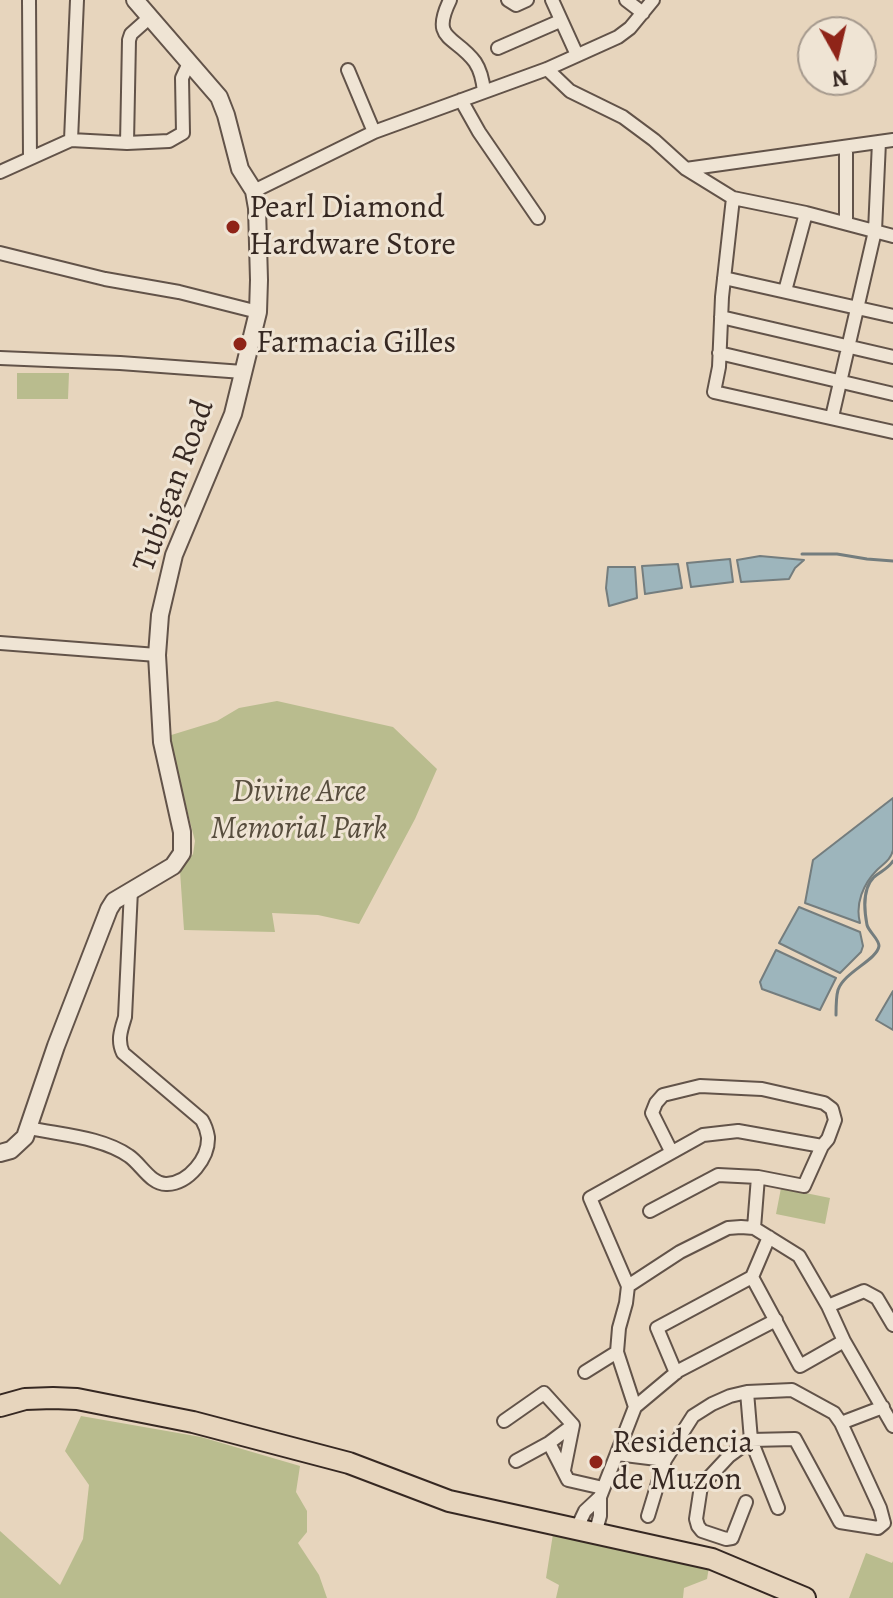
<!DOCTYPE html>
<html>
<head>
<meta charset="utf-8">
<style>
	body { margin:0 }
	#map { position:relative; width:893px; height:1598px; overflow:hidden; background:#e7d5bd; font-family:Alegreya,serif }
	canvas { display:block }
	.north { position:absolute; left:797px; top:16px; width:80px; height:80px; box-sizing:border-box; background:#efe4d4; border:2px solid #a5998d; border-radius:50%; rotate:172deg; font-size:22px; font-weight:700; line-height:32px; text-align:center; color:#362822 }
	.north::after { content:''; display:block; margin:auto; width:28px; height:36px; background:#8f2418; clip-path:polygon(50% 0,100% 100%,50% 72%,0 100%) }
</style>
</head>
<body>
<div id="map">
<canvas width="893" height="1598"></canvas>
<div class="north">N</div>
</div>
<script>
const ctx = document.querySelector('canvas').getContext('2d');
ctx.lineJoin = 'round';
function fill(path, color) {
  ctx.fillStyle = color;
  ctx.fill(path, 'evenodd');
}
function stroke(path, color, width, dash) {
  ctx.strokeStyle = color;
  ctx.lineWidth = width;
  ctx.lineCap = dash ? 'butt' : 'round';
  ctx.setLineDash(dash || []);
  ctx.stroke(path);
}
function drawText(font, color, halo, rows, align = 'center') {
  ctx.font = font + ' Alegreya,serif';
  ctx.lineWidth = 6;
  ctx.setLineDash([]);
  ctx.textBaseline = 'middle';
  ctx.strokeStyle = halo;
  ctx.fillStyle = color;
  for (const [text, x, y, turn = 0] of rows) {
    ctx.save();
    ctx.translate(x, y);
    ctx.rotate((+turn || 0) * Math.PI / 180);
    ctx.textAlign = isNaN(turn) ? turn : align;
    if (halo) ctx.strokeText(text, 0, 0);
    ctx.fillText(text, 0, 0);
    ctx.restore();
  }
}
const green = new Path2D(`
	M17,373H69L68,399H17Z
	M277,701L393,727L437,769L415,819L359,924L318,915L272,913L275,932L184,930L180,871L193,854L195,841L168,736L217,721L239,708Z
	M781,1188L830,1198L825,1224L776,1214Z
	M81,1416L201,1437L300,1466L296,1492L307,1511V1532L298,1543L319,1575L327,1598H0V1531L60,1585L83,1539L89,1485L65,1451Z
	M553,1534L709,1567L707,1579L684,1588L683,1598H556L559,1585L546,1578Z
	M866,1553L892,1563L893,1561V1598H849Z`);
const water = new Path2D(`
	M760,556L804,560L795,568L789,579L741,582L737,560Z
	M730,559L733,582L691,587L687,563Z
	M678,564L682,588L645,594L642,566Z
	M608,567H635L637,598L609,606L606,588Z
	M893,798C893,812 893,838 893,850C891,860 883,864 877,870C863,884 855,904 860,923L805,903L813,860Z
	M799,907L860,932L863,946L861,952L840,973L779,943Z
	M776,950L836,978L820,1010L762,989L760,982Z
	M893,991V1030L876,1020Z`);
const stream = new Path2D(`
	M802,554H837L867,559L893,561
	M836,1015C836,1007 836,997 838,990C844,972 877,960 879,946C879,939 869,932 867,925C864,909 862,889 874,877C881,871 888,869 893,861`);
const minor = new Path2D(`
	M29,0L30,158
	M450,0C430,41 455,35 475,62C481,71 483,81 484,92
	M508,0L516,5L527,0
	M552,0L577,55
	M626,0L643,13
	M498,48L560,21
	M547,69L570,91L623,117L654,140L686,169L733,198L806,213L893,236
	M348,70L374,132
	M461,100L479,132L538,218
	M71,140L77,0
	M127,143L129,40L131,34L149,18
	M686,169L893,140
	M0,172L71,140L127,143L169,141L183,133L182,78L189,63
	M254,191L374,132L547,69L618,37L630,28L653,0
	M733,198L722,297L719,367L714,392L893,432
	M846,223V147
	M0,253L105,279L179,292L258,312
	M724,278L893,316
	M785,291L806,213
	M721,317L893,357
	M719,353L893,394
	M0,358L120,363L243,372
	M832,417L875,231L879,142
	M0,643L157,655
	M29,1128C61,1135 102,1137 129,1156C141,1164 151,1185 167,1184C189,1183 209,1158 208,1137C207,1131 205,1125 202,1120L123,1053C117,1040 121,1030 125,1017L131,890
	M650,1211L718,1175L758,1177L804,1186L822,1146L828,1139L835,1120L832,1109L824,1103L762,1089L700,1086L663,1095L656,1103L652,1113L671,1151
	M754,1228L758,1177
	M769,1237L752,1277L800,1366L844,1341
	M628,1286L680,1252L728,1228L741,1227L754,1228L799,1256L828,1306L844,1341L893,1426
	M828,1306L864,1291L877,1298L893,1325
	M585,1372L617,1352
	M676,1373L657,1328L752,1277
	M747,1392L751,1440L778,1508
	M635,1407L678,1371L776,1320
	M504,1421L544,1393L573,1425L564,1470
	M841,1423L883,1407
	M549,1443L568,1480L603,1488
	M617,1454L665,1460
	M516,1461L549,1443L573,1425
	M648,1516L665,1460L693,1416L712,1404L730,1396L747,1392L792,1390L834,1413L841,1423L880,1508L884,1523L878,1528L840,1522L795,1439L751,1440L729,1456L701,1486L696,1519L698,1526L702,1531L726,1539L732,1538L746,1502
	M576,1530L585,1511L600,1497
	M595,1534L600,1516V1497L635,1407L617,1352L619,1328L626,1303L628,1286L590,1198L703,1135L738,1131L822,1146`);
const tertiary = new Path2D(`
	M0,1153L11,1150L25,1137L56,1046L109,909L114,901L173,866L182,853V832L162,742L157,655L160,615L174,555L233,414L258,312L259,280L257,208L254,191L240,169L226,115L219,97L135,0`);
const primary = new Path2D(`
	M0,1406L25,1399L53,1398L77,1399L193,1422L349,1463L449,1501L712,1559L805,1598`);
const markers = [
	[233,227,8,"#8f2418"],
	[240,344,8,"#8f2418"],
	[596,1462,8,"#8f2418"]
];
const poiNames = [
	["Pearl Diamond",249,209],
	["Hardware Store",249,246],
	["Farmacia Gilles",256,344],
	["Residencia",612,1444],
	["de Muzon",612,1481]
];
const streetNames = [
	["Tubigan Road",175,486,-70]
];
const parkNames = [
	["Divine Arce",299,793],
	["Memorial Park",299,830]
];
fill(green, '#b9bc8e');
fill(water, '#9db5bc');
stroke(water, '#747d7e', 2);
stroke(stream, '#747d7e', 3);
stroke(minor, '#625349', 16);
stroke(tertiary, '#625349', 20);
stroke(primary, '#362822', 24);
stroke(minor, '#efe4d4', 12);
stroke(tertiary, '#efe4d4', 16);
stroke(primary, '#e7d5bd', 20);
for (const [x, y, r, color] of markers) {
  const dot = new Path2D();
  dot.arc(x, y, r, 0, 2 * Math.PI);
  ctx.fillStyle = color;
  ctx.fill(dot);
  stroke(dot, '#efe4d4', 3);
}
drawText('32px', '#362822', '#efe4d4', poiNames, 'left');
drawText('32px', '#362822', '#efe4d4', streetNames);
drawText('italic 32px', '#574d3d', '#efe4d4', parkNames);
</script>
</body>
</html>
